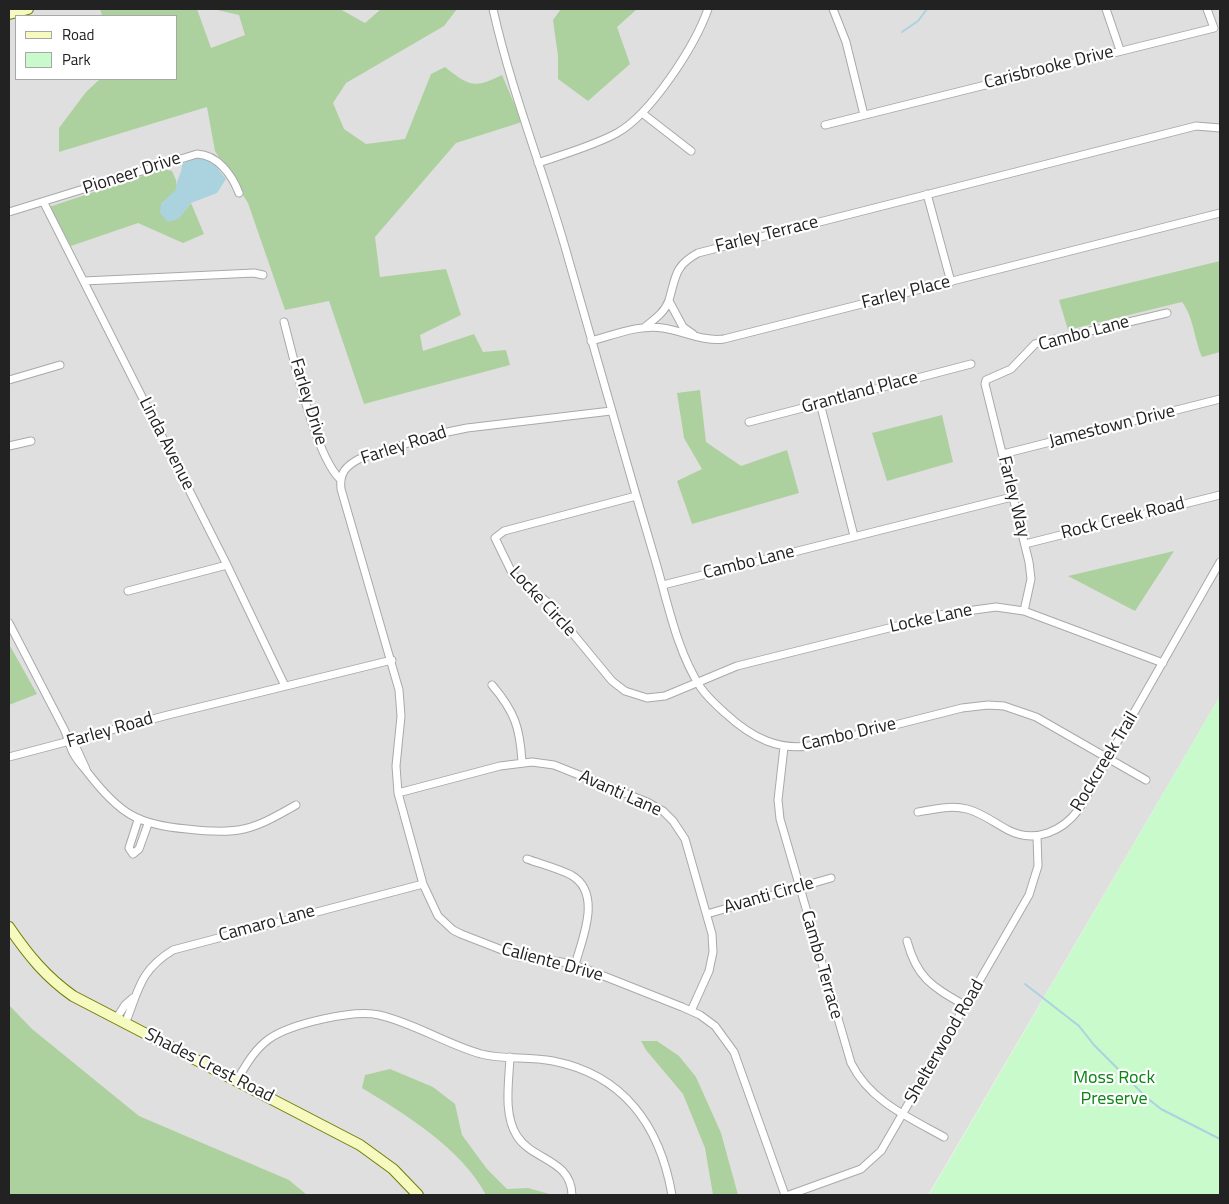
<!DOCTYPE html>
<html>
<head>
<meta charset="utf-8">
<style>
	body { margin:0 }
	#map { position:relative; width:1229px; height:1204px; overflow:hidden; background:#f2efe9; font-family:"Titillium Web",sans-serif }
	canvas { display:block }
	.frame { position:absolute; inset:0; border:10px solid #222; pointer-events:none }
	.legend { position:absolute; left:15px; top:15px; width:162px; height:65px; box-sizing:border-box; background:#fff; border:1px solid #a7a7a7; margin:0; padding:6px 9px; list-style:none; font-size:15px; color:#222 }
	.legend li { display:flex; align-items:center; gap:10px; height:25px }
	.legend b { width:25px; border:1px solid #a7a7a7 }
</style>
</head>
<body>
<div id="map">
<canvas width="1229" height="1204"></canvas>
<div class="frame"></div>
<ul class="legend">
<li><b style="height:6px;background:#f7fabf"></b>Road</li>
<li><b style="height:14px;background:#c8facc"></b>Park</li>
</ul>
</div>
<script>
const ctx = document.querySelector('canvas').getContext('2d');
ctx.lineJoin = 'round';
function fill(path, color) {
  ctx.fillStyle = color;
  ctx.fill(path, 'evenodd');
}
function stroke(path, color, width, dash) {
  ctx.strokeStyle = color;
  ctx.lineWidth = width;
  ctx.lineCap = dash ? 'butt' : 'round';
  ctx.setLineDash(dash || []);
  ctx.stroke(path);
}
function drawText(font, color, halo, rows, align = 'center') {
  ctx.font = font + ' "Titillium Web",sans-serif';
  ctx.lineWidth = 4.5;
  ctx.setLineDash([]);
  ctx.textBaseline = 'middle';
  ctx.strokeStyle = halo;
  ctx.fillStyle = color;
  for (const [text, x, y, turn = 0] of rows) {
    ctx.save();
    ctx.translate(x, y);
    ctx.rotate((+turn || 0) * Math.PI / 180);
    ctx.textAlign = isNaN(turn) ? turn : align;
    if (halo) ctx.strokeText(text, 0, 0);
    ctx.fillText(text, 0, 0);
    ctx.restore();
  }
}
const residential = new Path2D(`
	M9,9H1220V696L928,1195H300L142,1136L9,1038ZM16,16H176V79H16Z`);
const forest = new Path2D(`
	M100,9H197L211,48L245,35L239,15L213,9H340L365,23L381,9H457L444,26L346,83L333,103L344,129L366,144L405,139L431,74L445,67C469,86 474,89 502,75L522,122L456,143L375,237L380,277L446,269L461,315L420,335L423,351L474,334L483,352L506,350L510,365L364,404L329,301L285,310L248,203L215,151L207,107L59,152V128L86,92L100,79H176V16H102Z
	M561,9H637L617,27L630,64L588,101L558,79V56L553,20Z
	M163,169L172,171L176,180L177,190L161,204L178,219L191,203L204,234L183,243L138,223L71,246L49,207Z
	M1220,261V352L1202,357C1194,339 1194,318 1182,302L1068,330L1059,300Z
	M700,390L706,442L741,466L787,450L799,493L692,524L677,481L702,469L684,438L677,393Z
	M942,415L953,462L887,481L872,433Z
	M1174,551L1135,611L1068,576Z
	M9,644L37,694L9,705Z
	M9,1005L32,1029L139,1116L289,1180L307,1195H9Z
	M641,1041H657L679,1056L696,1077L721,1133L738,1195H713L705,1148L683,1094L646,1050Z
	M390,1069L433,1087L455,1104L462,1135L487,1169L507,1189L528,1188L553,1195H486C462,1149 405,1114 362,1088L365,1075Z`);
const park = new Path2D(`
	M1220,696V1195H929Z`);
const water = new Path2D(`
	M201,156L209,158L226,179L217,193L191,203L178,219L168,222L160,213L161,204L176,190C176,179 182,174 182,164Z`);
const stream = new Path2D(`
	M902,32L918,21L927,9
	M1025,984L1079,1026L1094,1045L1147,1098L1161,1109L1220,1139`);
const street = new Path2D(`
	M493,9C512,95 546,177 569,261C597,360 625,458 654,556C667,599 676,650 701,688C708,698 716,705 725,713C752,738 779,752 816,745L962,708L988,705L1004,706L1036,717L1146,780
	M833,9L846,42L864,115
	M1106,9L1120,50
	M642,113L691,151
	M825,125L1214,28L1207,9
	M538,163C564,154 593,146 617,133C651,114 695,46 708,9
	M927,194L951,282
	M44,203L227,565L285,686
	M9,212L197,154C218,155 232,175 239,193
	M84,281L254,273L263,275
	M669,301L683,327L693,334
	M284,322C294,359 315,455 340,479
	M646,326C655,319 665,312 669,300C676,277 674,266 698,253L1196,126L1220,128
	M591,341C614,335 640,324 663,328C683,331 704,342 724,339L1220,213
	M9,380L60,365
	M820,403L854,536
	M611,411L467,428L433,435L359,459C346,466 339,473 341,489L399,690L401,716L396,766L398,793L423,884L438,916L453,930L461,934L520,957L562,962L586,969L682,1007L700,1015L715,1026L734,1052L785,1195
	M749,422L971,364
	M9,446L31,441
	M1003,454L1220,399
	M636,496L504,531L495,538L513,575L546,601L612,681L625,691L647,698L665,696L737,666L945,614L996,607L1024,611L1163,663
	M1025,544L1220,495
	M663,585L1012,497
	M128,591L227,565
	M1024,611L1031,579L1029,562L985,384L986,380L1011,369L1035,344L1167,313
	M9,623L63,727C67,734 68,741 71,748C74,758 82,765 88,773C119,813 137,825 187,829C238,835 251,831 296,805
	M492,685C515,712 520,728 522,762
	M70,742L75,745L86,769
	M784,747L778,800L780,819L851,1063C870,1101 908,1117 944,1137
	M9,757L168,715L392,660
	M398,793L500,766L532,762L554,765L647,802L663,811L673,821L685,839L712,934L713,952L709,971L691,1011
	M918,812C934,809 951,805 967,809C982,813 995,823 1008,830C1035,844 1063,831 1079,809L1220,562
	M138,820L129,848L133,854L139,849L148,824
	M527,859C541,864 557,868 571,875C603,893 582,939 575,965
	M707,914L831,878
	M907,941C917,979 933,987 966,1006
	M116,1019L125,1005L133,998
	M125,1024C139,990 139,971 173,950L423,884
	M510,1057C509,1082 503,1114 517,1136C533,1161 571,1159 572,1195
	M237,1080C246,1065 254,1050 269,1039C290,1024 354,1009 379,1015C414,1023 446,1044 481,1054C504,1060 529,1056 553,1061C624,1075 660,1126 672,1195
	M789,1195L861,1169L881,1151L1029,895L1038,866L1037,836`);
const secondary = new Path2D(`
	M9,14L28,9
	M9,927C28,955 46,977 73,996L360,1145L393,1169L418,1195`);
const streetNames = [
	["Carisbrooke Drive",1049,68,-14],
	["Pioneer Drive",132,174,-18],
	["Farley Terrace",767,235,-14],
	["Farley Place",906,293,-14],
	["Cambo Lane",1084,334,-15],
	["Grantland Place",860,393,-15],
	["Farley Drive",308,402,73],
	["Jamestown Drive",1112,427,-14],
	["Linda Avenue",166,444,63],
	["Farley Road",404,446,-18],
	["Farley Way",1013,497,76],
	["Rock Creek Road",1123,519,-14],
	["Cambo Lane",749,563,-14],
	["Locke Circle",542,602,47],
	["Locke Lane",931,619,-12],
	["Farley Road",110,731,-16],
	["Cambo Drive",849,735,-13],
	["Rockcreek Trail",1105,762,-59],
	["Avanti Lane",620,794,24],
	["Avanti Circle",769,896,-16],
	["Camaro Lane",267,924,-15],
	["Caliente Drive",552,963,15],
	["Cambo Terrace",821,965,74],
	["Shelterwood Road",945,1042,-60],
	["Shades Crest Road",209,1066,27]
];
const parkNames = [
	["Moss Rock",1114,1079],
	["Preserve",1114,1100]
];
fill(residential, '#e0dfdf');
fill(forest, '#add19e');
fill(park, '#c8facc');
fill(water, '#aad3df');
stroke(stream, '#aad3df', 2);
stroke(street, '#a9a9a9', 9);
stroke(secondary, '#707d05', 12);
stroke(street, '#fff', 7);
stroke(secondary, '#f7fabf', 10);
drawText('18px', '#222', '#fff', streetNames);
drawText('18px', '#0c8416', '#fff', parkNames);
</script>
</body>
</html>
